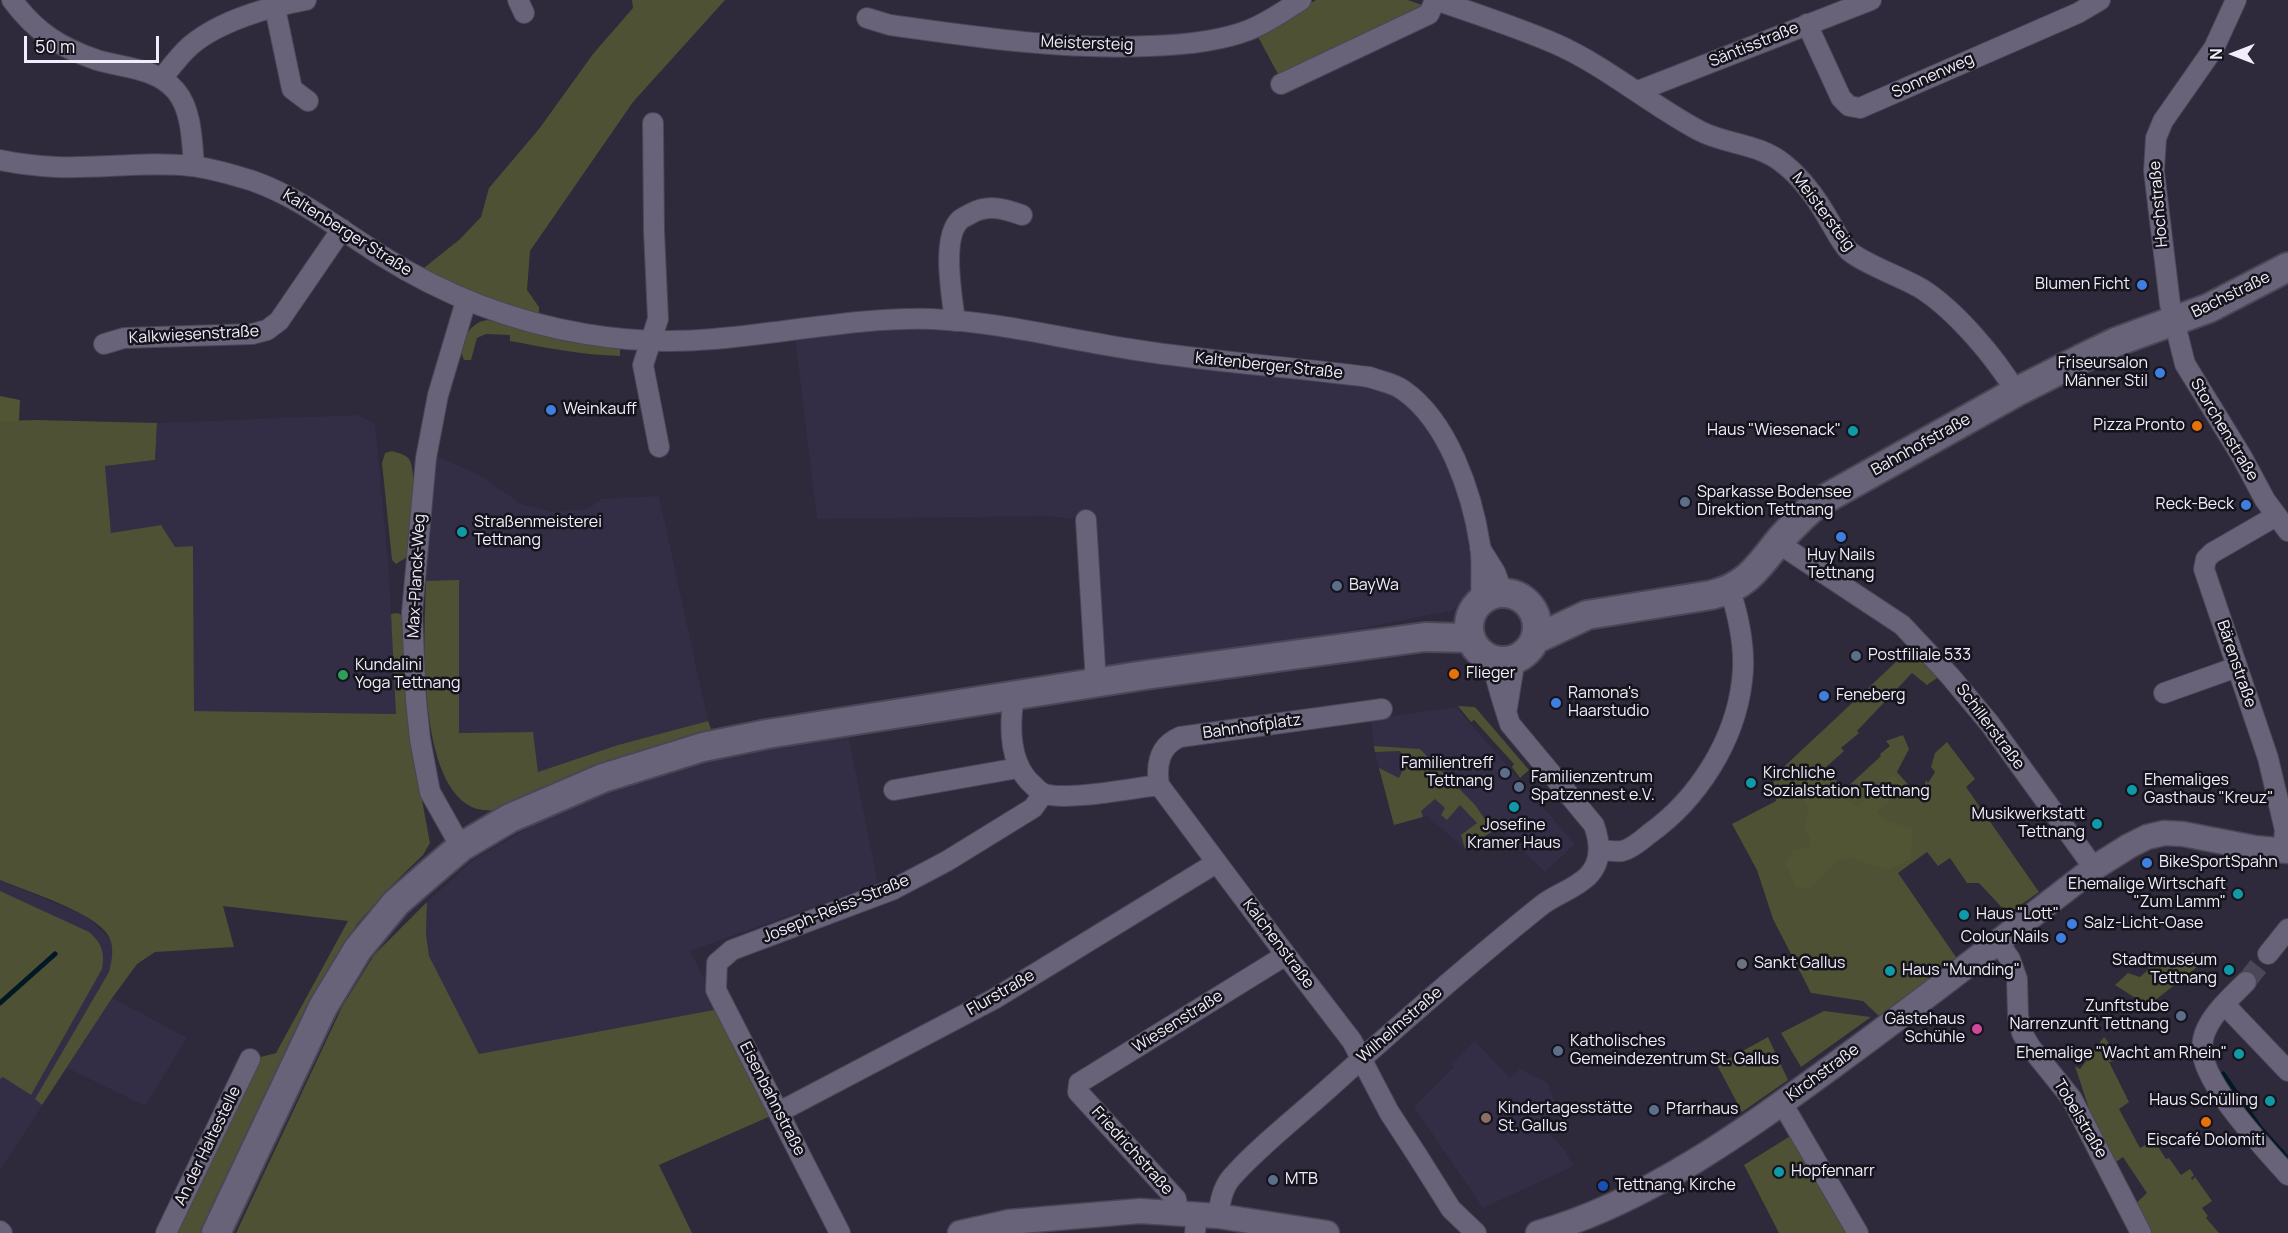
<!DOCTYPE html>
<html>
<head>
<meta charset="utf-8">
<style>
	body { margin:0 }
	#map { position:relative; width:2288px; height:1233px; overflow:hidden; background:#2e293b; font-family:Manrope,sans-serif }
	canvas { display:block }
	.north { position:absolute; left:2204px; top:24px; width:60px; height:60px; -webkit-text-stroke:4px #15131b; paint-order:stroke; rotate:270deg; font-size:16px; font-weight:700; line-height:24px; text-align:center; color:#f1eefb }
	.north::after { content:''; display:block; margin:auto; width:21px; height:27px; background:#f1eefb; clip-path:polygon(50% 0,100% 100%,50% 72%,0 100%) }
	.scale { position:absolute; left:24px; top:36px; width:135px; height:27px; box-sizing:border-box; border:3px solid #f1eefb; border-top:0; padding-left:8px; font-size:18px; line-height:21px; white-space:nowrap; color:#f1eefb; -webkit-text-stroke:4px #15131b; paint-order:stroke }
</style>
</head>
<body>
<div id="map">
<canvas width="2288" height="1233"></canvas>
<div class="north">N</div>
<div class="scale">50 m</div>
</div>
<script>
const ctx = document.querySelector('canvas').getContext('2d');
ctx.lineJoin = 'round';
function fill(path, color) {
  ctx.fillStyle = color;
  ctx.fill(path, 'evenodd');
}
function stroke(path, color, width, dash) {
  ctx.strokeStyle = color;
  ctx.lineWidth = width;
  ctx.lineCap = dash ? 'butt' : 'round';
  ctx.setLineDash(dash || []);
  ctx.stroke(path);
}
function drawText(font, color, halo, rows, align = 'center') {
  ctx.font = font + ' Manrope,sans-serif';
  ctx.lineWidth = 5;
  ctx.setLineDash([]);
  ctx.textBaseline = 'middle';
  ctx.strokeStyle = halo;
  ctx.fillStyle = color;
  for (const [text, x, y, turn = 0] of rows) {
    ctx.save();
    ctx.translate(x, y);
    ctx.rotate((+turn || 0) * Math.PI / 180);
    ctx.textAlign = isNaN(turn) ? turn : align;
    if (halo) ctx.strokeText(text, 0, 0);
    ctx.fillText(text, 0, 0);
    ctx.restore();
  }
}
const built = new Path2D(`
	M886,320L1401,389L1451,451L1481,592L1450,611L1277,645L1104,670L1086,520L1048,516L817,519L794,329Z
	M358,415L375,424L388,560L397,714L194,711L193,546L175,547L161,525L111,533L105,466L155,460L157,423Z
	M435,455L481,476L521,504L552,512L588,509L601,499L659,496L708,721L618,745L538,772L533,732L459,733V581H426Z
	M1456,707L1575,844L1545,872L1498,827L1465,849L1427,816L1394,825L1374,749L1371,719Z
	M848,734L878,884L690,951L719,1009L479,1055L429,956L426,934L427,902L474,859L542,820L623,785L714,757Z
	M0,880L86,916L137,964L113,998L187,1038L145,1106L67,1068L0,1170Z
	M1475,1041L1510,1078L1520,1069L1548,1083L1556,1106L1545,1129L1564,1149L1574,1166L1483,1208L1414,1107L1454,1067L1451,1064Z`);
const green = new Path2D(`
	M632,0H725L633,102L530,251L527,290L539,307V317L450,284L420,271L459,240L481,217L489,188L539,129L593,54L633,8Z
	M1316,0H1408L1422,5L1420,11L1278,74L1257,35Z
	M488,320L564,341L620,349V356C583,355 547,348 510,341V335L486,334L477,338L471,360H464C456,343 471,321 488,320Z
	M36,420L157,423L155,460L105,466L111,533L161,525L175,547L193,546L194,711L396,714L391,614L398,613L403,616L415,762L430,843L423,855L389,888L357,924L327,975L201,1233H170L253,1059L276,1053L348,921L223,906L234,947L155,952L137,964L112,998L42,1105L35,1099L109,972C112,960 115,946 108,935C94,912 26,891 0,880V421Z
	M392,451C398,453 405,454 409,459C419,473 408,538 407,557L396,564L392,560L382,463L385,453Z
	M459,580V733L533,732L538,772L618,745L708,721L714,736C670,750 624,762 580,777C560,784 540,793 520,800C512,803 503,808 495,810C490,811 482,810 477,809C416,790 424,632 426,581Z
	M1912,647L1940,676L1927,685L1912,673L1857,731L1859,733L1841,748L1844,751L1825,768L1844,790L1881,756L1880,754L1890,746L1886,741L1903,735L1909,749L1897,772L1912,789L1916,785L1923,792L1926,780L1928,783L1935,772L1931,767L1935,753L1947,742L1975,779L1966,787L2039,892L2008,914L1979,883H1967L1950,858L1938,866L1927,852L1898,873L1958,960L1880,1017L1863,1001L1811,993L1773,919L1757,870L1732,824L1776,801L1773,777Z
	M1458,706L1475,707L1529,770L1520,778L1512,767L1514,764L1474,720L1471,722Z
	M1374,746L1420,749L1475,805L1493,831L1465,849L1461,835L1477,823L1460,805L1447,820L1441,815L1445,808L1435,799L1421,811L1423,817L1394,825L1379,768L1399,778L1407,761L1400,751L1375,752Z
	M0,891L89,932C102,943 105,953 102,969L31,1095L3,1077L0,1079Z
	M427,902L426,934L429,956L479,1054L719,1009L773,1115L659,1165L692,1233H236L342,1007L374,955Z
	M2157,952L2172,969L2193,952L2200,959L2202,957V963L2148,1006L2115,985L2128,973L2140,977L2149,969L2147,961Z
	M1824,1011L1871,1017L1801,1067L1781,1033Z
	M1768,1037L1788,1080L1742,1112L1717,1065Z
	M2104,1037L2115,1051L2114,1061L2109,1062L2129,1102L2119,1109L2140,1148L2154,1140L2166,1159L2169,1158L2181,1175L2190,1169L2194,1175L2191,1178L2192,1180L2195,1177L2212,1201L2202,1208L2208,1216L2206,1218L2219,1233H2149L2133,1206L2147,1193L2123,1157L2113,1164L2092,1118L2075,1066L2080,1069Z
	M1795,1133L1851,1233H1779L1744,1165Z`);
const forest = new Path2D(`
	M0,396L20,400L19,421H0Z
	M1812,770L1825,778L1856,807L1894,775L1904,788L1877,812L1883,819L1913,829L1911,859L1887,870L1850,858L1837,861L1823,877L1808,889L1796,887L1785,863L1793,850L1810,847V838L1804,827L1809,809L1798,791L1800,775Z`);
const stream = new Path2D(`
	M0,1003L55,954
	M2223,1074L2260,1128L2288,1159`);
const minorTunnel = new Path2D(`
	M2246,982L2268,954`);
const minor = new Path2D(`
	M12,0C36,32 59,47 97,60C124,68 157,68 176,91C192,110 192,142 194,166
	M518,0L524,13
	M1436,0C1476,14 1517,27 1556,44C1606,66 1652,106 1700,131C1727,145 1759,143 1784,164C1803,179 1817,199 1829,220C1835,230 1841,243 1849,251C1864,264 1902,277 1922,289C1956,311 1995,357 2016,392
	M2236,0L2214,48L2163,121L2156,138L2154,171L2170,304L2185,364L2242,457L2265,500L2288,531
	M275,8L292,89L308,101
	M867,18L890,25C976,37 1063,50 1150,46C1182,45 1218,42 1249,30C1267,23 1284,11 1301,0
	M1807,24L1841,98L1849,106L1860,108L2078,13L2100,0
	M163,77C171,67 180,55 190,46C219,21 269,7 306,0
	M1281,84L1429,14L1435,0
	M1638,91L1871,0
	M653,123L654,231L658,319L643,365L659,447
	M0,160C19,164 37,166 56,167C101,169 146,161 191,166C212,168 233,175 253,181C301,198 339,229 382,256C444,295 513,322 586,334C628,341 671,343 713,339C786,333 859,317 932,319C1001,322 1068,340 1136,350C1213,362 1291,367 1369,377C1380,381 1394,383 1403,390C1448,421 1472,493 1480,545C1483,563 1480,582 1482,601
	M955,321C952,297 941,237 960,220C963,217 969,215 972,213C989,204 1005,209 1022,215
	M104,344L124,338L252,334L267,330L279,321L342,229
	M2276,516L2212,553L2206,559L2204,569L2268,758L2285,830L2283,851
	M1086,520L1096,683
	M1778,543L1902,625L1950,676L1990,724L2094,868
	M1480,548L1495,572L1503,593
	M2164,693L2237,667
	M1014,696C1009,727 1009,765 1034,786C1037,789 1041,793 1045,794C1068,801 1133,788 1159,785
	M1507,708L1515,659
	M1382,709L1180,737C1159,746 1156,765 1159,785L1286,955L1352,1041L1389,1112L1417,1155L1451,1209L1476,1233
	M894,790L1018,768
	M461,847L430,792L420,739L416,700L412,613L426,458L438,395L466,301
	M1599,850C1606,850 1615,852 1622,851C1631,849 1642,840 1649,834C1698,799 1735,741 1742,681C1746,651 1739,618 1730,590
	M1998,942L2010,959L2017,979L2018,1016L2022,1033L2031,1048L2072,1099L2141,1233
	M2268,954L2288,929
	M2246,982C2233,995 2215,1011 2207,1028C2202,1038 2201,1049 2204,1060C2214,1095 2263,1147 2288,1175
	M2225,1005L2288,1071
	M1782,1103L1858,1233
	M779,1112L994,999L1216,863
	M1178,1213L1176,1199L1078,1092L1079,1083L1286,955
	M1218,1216C1220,1203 1222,1189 1231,1178C1257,1148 1298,1116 1328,1089C1398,1026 1468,964 1542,905C1556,894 1575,889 1588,876C1602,862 1600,842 1594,825L1510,724C1503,703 1496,682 1492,660
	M0,1231L2,1233
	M166,1233L250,1059
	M840,1233L716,990L717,963L732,950L892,890L947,861L1033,808L1043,794
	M1195,1233L1197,1214`);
const tertiary = new Path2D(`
	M960,1233L1009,1222L1140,1211L1218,1216L1327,1233
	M1538,1233C1645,1203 1744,1131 1833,1066C1921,1002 2007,935 2094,868L2129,846L2147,837L2164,833L2183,834L2255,848L2288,851`);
const secondary = new Path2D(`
	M1469 627a34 34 0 1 1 68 0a34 34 0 1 1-68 0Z
	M1536,639L1587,615L1711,595C1746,587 1758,567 1779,541C1791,527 1803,516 1816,504L2016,392L2087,356L2116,342L2209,308L2288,267
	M216,1233L323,1007L358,949L396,903L428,875L461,847L510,818L603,778L703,747L767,734L1145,675L1425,637L1471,638`);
const markers = [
	[2142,285,6,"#3f7fe0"],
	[2160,373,6,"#3f7fe0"],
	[551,410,6,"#3f7fe0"],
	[2197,426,6,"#e8710a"],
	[1853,431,6,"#0f9aa8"],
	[1685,502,6,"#5c6f8a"],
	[2246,505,6,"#3f7fe0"],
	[462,532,6,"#0f9aa8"],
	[1841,537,6,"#3f7fe0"],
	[1337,586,6,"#5c6f8a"],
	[1856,656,6,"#5c6f8a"],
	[1454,674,6,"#e8710a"],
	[343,675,6,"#2e9e5b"],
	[1824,696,6,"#3f7fe0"],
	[1556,703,6,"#3f7fe0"],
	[1505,773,6,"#5c6f8a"],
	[1751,783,6,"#0f9aa8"],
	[1519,787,6,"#5c6f8a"],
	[2132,790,6,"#0f9aa8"],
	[1514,807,6,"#0f9aa8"],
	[2097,824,6,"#0f9aa8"],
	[2147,863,6,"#3f7fe0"],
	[2238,894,6,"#0f9aa8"],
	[1964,915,6,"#0f9aa8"],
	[2072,924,6,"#3f7fe0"],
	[2061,938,6,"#3f7fe0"],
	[1742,964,6,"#6b7280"],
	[2229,970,6,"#0f9aa8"],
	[1890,971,6,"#0f9aa8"],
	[2181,1016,6,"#5c6f8a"],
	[1977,1029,6,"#d1479c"],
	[1558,1051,6,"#5c6f8a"],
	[2239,1054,6,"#0f9aa8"],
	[2270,1101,6,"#0f9aa8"],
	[1654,1110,6,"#5c6f8a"],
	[1486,1118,6,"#8d6e63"],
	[2206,1122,6,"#e8710a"],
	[1779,1172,6,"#0f9aa8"],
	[1273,1180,6,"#5c6f8a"],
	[1603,1186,6,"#1a4fb4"]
];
const streetNames = [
	["Meistersteig",1087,44,2],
	["Säntisstraße",1754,45,-22],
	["Sonnenweg",1933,76,-24],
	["Hochstraße",2159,204,-95],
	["Meistersteig",1823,212,53],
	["Kaltenberger Straße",347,233,32],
	["Bachstraße",2231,295,-26],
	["Kalkwiesenstraße",194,335,-3],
	["Kaltenberger Straße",1269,366,6],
	["Storchenstraße",2224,430,59],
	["Bahnhofstraße",1921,445,-29],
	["Max-Planck-Weg",417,576,-87],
	["Bärenstraße",2236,664,71],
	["Bahnhofplatz",1252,727,-8],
	["Schillerstraße",1990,727,53],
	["Joseph-Reiss-Straße",836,909,-22],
	["Kalchenstraße",1278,944,53],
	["Flurstraße",1001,993,-30],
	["Wiesenstraße",1178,1022,-32],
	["Wilhelmstraße",1400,1025,-41],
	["Kirchstraße",1823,1073,-36],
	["Eisenbahnstraße",772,1099,63],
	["Tobelstraße",2080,1119,59],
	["An der Haltestelle",208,1146,-64],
	["Friedrichstraße",1132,1151,48]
];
const poiNames = [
	["Blumen Ficht",2130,285,"right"],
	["Friseursalon",2148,364,"right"],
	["Männer Stil",2148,382,"right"],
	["Weinkauff",563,410],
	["Pizza Pronto",2185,426,"right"],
	["Haus \"Wiesenack\"",1841,431,"right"],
	["Sparkasse Bodensee",1697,493],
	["Direktion Tettnang",1697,511],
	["Reck-Beck",2234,505,"right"],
	["Straßenmeisterei",474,523],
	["Tettnang",474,541],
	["Huy Nails",1841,556,"center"],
	["Tettnang",1841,574,"center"],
	["BayWa",1349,586],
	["Postfiliale 533",1868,656],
	["Kundalini",355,666],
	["Yoga Tettnang",355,684],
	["Flieger",1466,674],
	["Ramona's",1568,694],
	["Haarstudio",1568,712],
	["Feneberg",1836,696],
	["Familientreff",1493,764,"right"],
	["Tettnang",1493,782,"right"],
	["Kirchliche",1763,774],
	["Sozialstation Tettnang",1763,792],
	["Familienzentrum",1531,778],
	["Spatzennest e.V.",1531,796],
	["Ehemaliges",2144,781],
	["Gasthaus \"Kreuz\"",2144,799],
	["Musikwerkstatt",2085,815,"right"],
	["Tettnang",2085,833,"right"],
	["Josefine",1514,826,"center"],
	["Kramer Haus",1514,844,"center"],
	["BikeSportSpahn",2159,863],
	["Ehemalige Wirtschaft",2226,885,"right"],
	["\"Zum Lamm\"",2226,903,"right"],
	["Haus \"Lott\"",1976,915],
	["Salz-Licht-Oase",2084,924],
	["Colour Nails",2049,938,"right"],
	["Stadtmuseum",2217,961,"right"],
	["Tettnang",2217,979,"right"],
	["Sankt Gallus",1754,964],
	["Haus \"Munding\"",1902,971],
	["Zunftstube",2169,1007,"right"],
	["Narrenzunft Tettnang",2169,1025,"right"],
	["Gästehaus",1965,1020,"right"],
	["Schühle",1965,1038,"right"],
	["Katholisches",1570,1042],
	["Gemeindezentrum St. Gallus",1570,1060],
	["Ehemalige \"Wacht am Rhein\"",2227,1054,"right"],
	["Haus Schülling",2258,1101,"right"],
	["Kindertagesstätte",1498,1109],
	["St. Gallus",1498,1127],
	["Pfarrhaus",1666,1110],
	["Eiscafé Dolomiti",2206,1141,"center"],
	["Hopfennarr",1791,1172],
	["MTB",1285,1180],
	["Tettnang, Kirche",1615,1186]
];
fill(built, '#342d46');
fill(green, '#4e5133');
fill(forest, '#515533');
stroke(stream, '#001924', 5);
stroke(minorTunnel, '#4b4758', 20, [20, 10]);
stroke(minor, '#4b4656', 22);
stroke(tertiary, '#4b4656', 27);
stroke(secondary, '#4b4656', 32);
stroke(minor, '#686378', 20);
stroke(tertiary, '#686378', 24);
stroke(secondary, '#686378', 28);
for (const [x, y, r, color] of markers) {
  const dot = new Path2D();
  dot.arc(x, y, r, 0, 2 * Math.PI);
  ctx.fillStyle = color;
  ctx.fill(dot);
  stroke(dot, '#15131b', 2);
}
drawText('16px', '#f1eefb', '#15131b', streetNames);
drawText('16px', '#f1eefb', '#15131b', poiNames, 'left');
</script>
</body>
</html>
